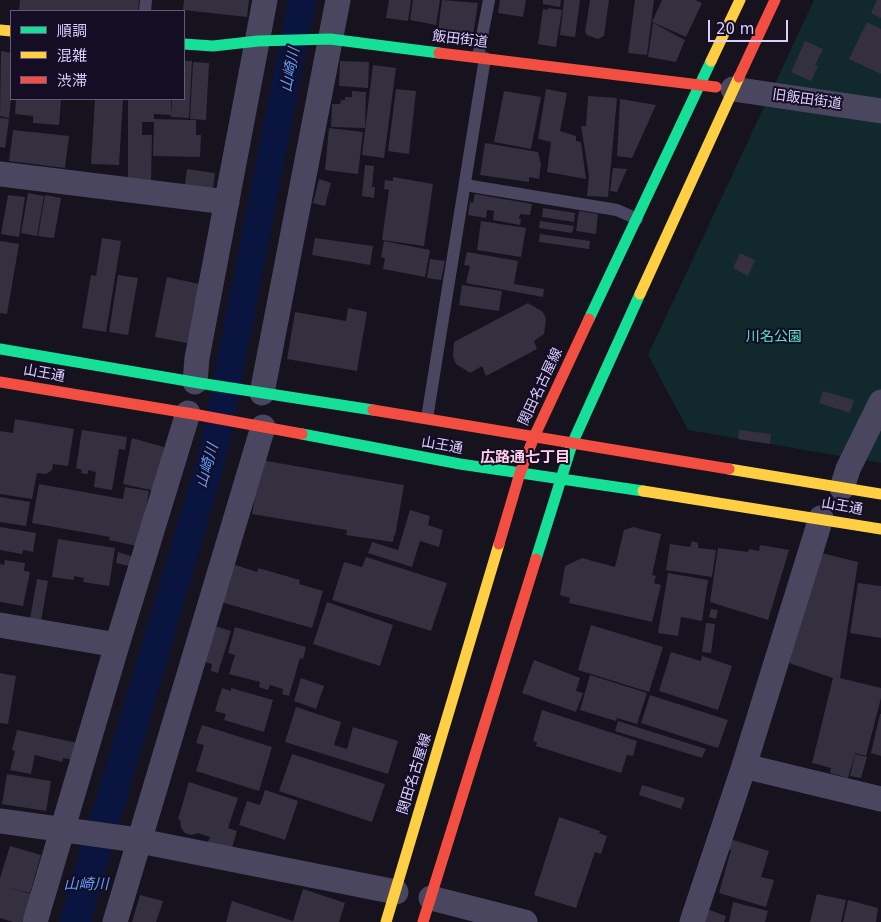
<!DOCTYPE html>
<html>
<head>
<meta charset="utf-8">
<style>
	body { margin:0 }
	#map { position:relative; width:881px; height:922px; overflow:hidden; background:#16121e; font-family:"DejaVu Sans","Noto Sans JP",sans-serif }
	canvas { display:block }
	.legend { position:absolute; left:10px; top:10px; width:175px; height:90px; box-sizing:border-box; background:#140d23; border:1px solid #645b7b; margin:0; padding:6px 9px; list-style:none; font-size:15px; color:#dbcfff }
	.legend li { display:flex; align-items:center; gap:10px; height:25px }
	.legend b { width:25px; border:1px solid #645b7b }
	.scale { position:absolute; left:708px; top:20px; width:80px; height:22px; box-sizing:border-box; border:2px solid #dbcfff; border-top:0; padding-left:6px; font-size:15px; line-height:18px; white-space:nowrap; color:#dbcfff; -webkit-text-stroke:4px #140d23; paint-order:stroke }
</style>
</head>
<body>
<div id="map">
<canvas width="881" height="922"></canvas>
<ul class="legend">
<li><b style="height:6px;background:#16e098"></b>順調</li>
<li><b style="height:6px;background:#ffcf43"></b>混雑</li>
<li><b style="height:6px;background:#f24e42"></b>渋滞</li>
</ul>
<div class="scale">20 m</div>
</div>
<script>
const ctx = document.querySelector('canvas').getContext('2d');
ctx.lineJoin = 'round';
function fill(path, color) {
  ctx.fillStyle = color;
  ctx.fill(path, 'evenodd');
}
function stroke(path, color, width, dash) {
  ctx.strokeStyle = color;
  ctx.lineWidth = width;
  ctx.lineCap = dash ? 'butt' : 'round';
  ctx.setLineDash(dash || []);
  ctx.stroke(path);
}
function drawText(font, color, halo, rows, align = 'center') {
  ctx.font = font + ' "DejaVu Sans","Noto Sans JP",sans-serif';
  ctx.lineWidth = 4;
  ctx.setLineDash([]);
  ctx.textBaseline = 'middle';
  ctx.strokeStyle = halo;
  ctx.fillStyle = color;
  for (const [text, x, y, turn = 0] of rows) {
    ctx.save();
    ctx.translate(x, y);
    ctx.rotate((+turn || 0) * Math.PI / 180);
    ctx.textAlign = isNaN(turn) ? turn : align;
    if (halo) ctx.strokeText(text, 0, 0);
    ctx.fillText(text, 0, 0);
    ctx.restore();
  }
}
const green = new Path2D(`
	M814,0H881V463L688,430L648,355Z`);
const water = new Path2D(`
	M288,0H316L227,456L91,922H59L199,451Z`);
const building = new Path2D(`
	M20,0H139L138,11L19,10Z
	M184,0H249L247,17L183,10Z
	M389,0H411L408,21L386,18Z
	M413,0H440L436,25L410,20Z
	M442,0L478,3L473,35L438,30Z
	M500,0H526L523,17L498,13Z
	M543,0H561L560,7L543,4Z
	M564,0H580L575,37L560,35Z
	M590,0H609L604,36L598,39L587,35L585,32Z
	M635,0H654L647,55L628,53Z
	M662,0H695L702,3L686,37L652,22Z
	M877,0H881V18L871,13Z
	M548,8L562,10L556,47L538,44L543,9L548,10Z
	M867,22L881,29V74L849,59Z
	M653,23L685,40L676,62L648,57Z
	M805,41L823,49L815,65L818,66L811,81L791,72Z
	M1,51L11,53V99L9,118L0,116Z
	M184,61H192L189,118L171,117L172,99H184Z
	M340,61L369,62L368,88L339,86Z
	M193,62L209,63L206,120L190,119Z
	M373,65L396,68L384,158L362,155Z
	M396,89L416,91L409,154L388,151Z
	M546,89L567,93L560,131L576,136V141L581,142L586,179L547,172L551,142L538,139Z
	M352,91L366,92L365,128L331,127L332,104H340L341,100H345V97H352Z
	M504,91L541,97L531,149L494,142Z
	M588,96L617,98L608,197L587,196L589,176L581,126H586Z
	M16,99L61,100L59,125L33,123V116L15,114Z
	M95,99H123L119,165L91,164Z
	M128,99H171V115L154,114V119L196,120V135H201L200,157L153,156L154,122H142V135H152L151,181L128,183Z
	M620,99L656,105L632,158L617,156Z
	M0,118L9,119L5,148L0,147Z
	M329,128L363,132L358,174L325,170Z
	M13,130L69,136L65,168L9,161Z
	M485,143L538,152L541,164L539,179L529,177V182L480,175Z
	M365,165L374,166L372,187H375L374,198L362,196Z
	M613,168L627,169L617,192L610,191Z
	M187,169L215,173L213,188L185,185Z
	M393,177L433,184L424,246L382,240L389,190L384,189L385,180L393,181Z
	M319,179L331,183L325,206L313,203Z
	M28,193L44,196L37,236L21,233Z
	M475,194L532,204L530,215L520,214L519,219H521L520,225L493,220L494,211L487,210L486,218L468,215L470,202L473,203Z
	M8,195L25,197L19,237L1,234Z
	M45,195L61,198L54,238L38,236Z
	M543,208L575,213L574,222L542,217Z
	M579,211L598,214L596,234L576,231Z
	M481,221L526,228L521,257L477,250Z
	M540,221L574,226L572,233L539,228Z
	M540,234L590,241L589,249L539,242Z
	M102,238L121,241L106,332L82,328L91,275L96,276Z
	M315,238L373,246L370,265L312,255Z
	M0,241L19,244L7,314L0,313Z
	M384,241L430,250L425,277L383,269L385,258L381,257Z
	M467,252L518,261L514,284L544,289L543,297L466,283L470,266L464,265Z
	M740,253L755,260L748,276L733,268Z
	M430,259L445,261L441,280L427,278Z
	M118,275L138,278L128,335L109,332Z
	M167,277L199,284L187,343L155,337Z
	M462,285L502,291L499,311L459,305Z
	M528,303L543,312L546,319L544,334L534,341L537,349L486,376L482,366L470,373L456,364L453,357L454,342Z
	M348,308L367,312L357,371L287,359L295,312L346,321Z
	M823,391L854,400L850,413L819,403Z
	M15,419L74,429L68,466L53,464L52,470L46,474L37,473L32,499L0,494V431L13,433Z
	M82,430L127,437L125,450L119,449L112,490L94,487L96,472L88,470V474L81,473L82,470L76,468Z
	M739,430L771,434L770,444L738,439Z
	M132,438L164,447L155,491L123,484Z
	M261,460L404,485L395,536L394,535L393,542L346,535L347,530L252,514Z
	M39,484L123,499L125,487L149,491L141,537L137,546L109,540L110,537L32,523Z
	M0,497L30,502L26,526L0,522Z
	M410,510L430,516L428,525L443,530L439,547L420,541L412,567L368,553L372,542L398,550Z
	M0,527L36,533L33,552L23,550L22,554L0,550Z
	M633,527L661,534L652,575L656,576L654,583L661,585L652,622L569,603L570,598L560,595L565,566L582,558L615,567L624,530Z
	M58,539L115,548L109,586L83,582L84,578L74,576V580L52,577Z
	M692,541L698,543V548L716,550L712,577L666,570L670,544L690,547Z
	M760,545L789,550L768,620L710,602L718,548L748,552L749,549L759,551Z
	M118,552L131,556L129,566L116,563Z
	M822,553L858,562L840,678L881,688V698L866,756L855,753L848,778L830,773L831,768L812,763L833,678L789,663Z
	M366,557L447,583L431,631L332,600L344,562L362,567Z
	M5,560L25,563L24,571L30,572L23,606L0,602V564L4,565Z
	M232,564L257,572L258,568L300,580L299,584L323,591L312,628L221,602Z
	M668,573L708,580L702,621L681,617L678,636L658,633Z
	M37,579L48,581L41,621L30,619Z
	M858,583L881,586V638L850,633Z
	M327,602L393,625L380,666L313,644Z
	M711,609L718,610L716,619L709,617Z
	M706,623L715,624L711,653L702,652Z
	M212,625L231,631L218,673L211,671L212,664L201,661Z
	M591,625L663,647L649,692L578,670Z
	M235,627L306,647L303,659L300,658L289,696L282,694L283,689L270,685L268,690L259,687L260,682L229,674L235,655L228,653Z
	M671,652L701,661L702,656L732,666L718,710L659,691Z
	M534,660L580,678L576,691L583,693L576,712L522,693Z
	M0,673L16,676L8,724L0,723Z
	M590,675L647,693L637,724L617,718L616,721L580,710Z
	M301,678L324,686L316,709L294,701Z
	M222,688L231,691V688L273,700L264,732L224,720L226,714L215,711Z
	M650,695L728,720L718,748L641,723Z
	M296,707L341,722L334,745L347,749L353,727L398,741L388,774L285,742Z
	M542,710L637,741L633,756L627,755L621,773L536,746L537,742L533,741Z
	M880,714H881V756L871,753Z
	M618,721L706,749L702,758L615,731Z
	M202,725L272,747L259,791L196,771L204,745L196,743Z
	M17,730L78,743L73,760L63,758L62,762L35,755L31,774L10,770L15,751L12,750Z
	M292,754L385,784L372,822L279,791Z
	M855,754L867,757L861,778L850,776Z
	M7,774L51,781L46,811L2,804Z
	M189,782L238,798L228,828L237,831L232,848L208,842L210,837L198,833L191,835L185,833L181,828L180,820L178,819Z
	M642,785L685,798L681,809L639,795Z
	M265,790L298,801L285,840L239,825L247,801L260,805Z
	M559,817L600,831L599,833L607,836L601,854L595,852L576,908L534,895Z
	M730,839L769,851L761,877L774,880L766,907L719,893L731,850L727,849Z
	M10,846L41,855L30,893L5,886L31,894L22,922H13L0,918V878Z
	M303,889L345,903L339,922H226L232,901L293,921Z
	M817,894L846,900L841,922H810Z
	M140,895L163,901L156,922H132Z
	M848,900L878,908L876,922H843Z
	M733,902L768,911L765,922H729Z
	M707,909L726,916L724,922H703Z`);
const lane = new Path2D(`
	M145,11L146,0
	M478,57L489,0
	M465,185L617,210L637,219
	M427,418L485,58`);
const street = new Path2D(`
	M733,89L881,111
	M0,174L227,202
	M195,382L197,358L265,0
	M262,393L338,0
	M842,488L848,469L881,402
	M0,625L117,645
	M744,766L881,799
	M0,821L130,839L396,892
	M431,898L525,922
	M35,922L117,645L188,413
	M115,922L263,427
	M692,922L744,766L821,518`);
const fast = new Path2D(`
	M184,44L213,46L258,41L330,39L439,53
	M589,319L711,61
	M0,349L199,383L373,410
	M302,434L460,464L643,491
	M536,559L572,444L640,294`);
const slow = new Path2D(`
	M0,30L11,31
	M711,61L740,0
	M640,294L739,77
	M729,469L881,494
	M643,491L881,529
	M386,922L499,544`);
const jam = new Path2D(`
	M439,53L716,87
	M739,77L775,0
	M0,382L193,414L302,434
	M373,410L729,469
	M499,544L520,473L534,437L589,319
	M423,922L536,559`);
const streetNames = [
	["飯田街道",460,40,7],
	["旧飯田街道",807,100,8],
	["山王通",44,374,10],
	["関田名古屋線",541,387,-65],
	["山王通",442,446,10],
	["山王通",842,507,10],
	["関田名古屋線",415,774,-73]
];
const parkNames = [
	["川名公園",774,337]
];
const waterNames = [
	["山崎川",291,70,-79],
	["山崎川",208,466,-74],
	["山崎川",86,885]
];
const neighbourhoodNames = [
	["広路通七丁目",525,458]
];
fill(green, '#11282c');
fill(water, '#09153f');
fill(building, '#343040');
stroke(lane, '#4b465f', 12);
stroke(street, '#4b465f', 25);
stroke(fast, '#16e098', 11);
stroke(slow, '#ffcf43', 11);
stroke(jam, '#f24e42', 11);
drawText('14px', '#dbcfff', '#140d23', streetNames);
drawText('14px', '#57e3d3', '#140d23', parkNames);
drawText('italic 15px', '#5d9fff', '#140d23', waterNames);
drawText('bold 15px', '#ffd1e8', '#140d23', neighbourhoodNames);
</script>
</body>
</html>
